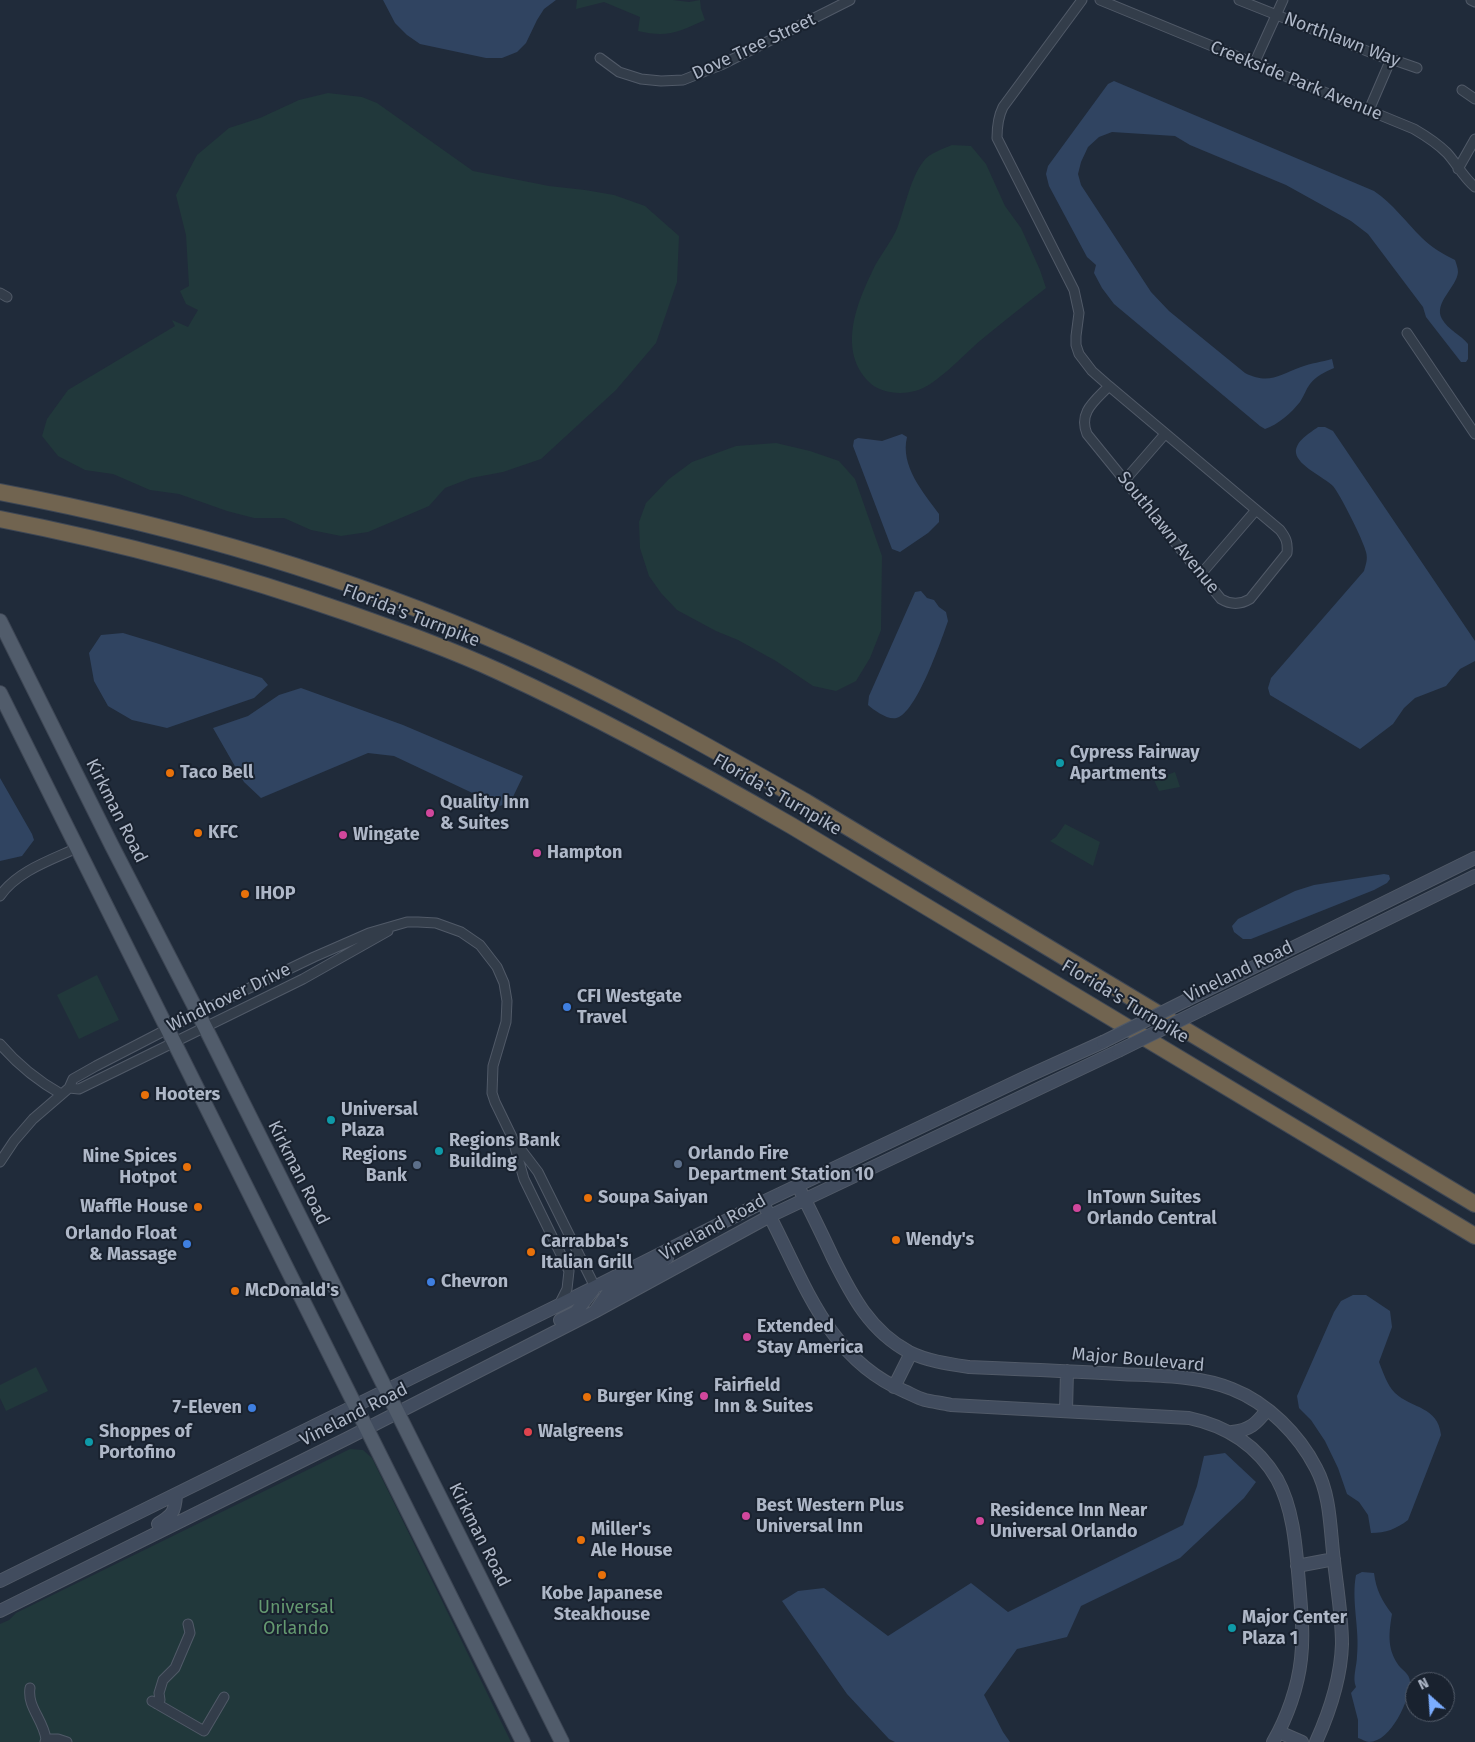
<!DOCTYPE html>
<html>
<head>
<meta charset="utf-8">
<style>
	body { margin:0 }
	#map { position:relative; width:1475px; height:1742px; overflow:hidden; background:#202b3a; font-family:"Fira Sans",sans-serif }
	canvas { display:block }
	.north { position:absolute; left:1405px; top:1672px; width:50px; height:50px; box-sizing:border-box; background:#19222f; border:1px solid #555e6c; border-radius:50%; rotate:334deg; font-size:14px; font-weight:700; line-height:20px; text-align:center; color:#aeb7c7 }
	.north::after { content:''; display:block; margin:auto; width:18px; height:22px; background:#7badff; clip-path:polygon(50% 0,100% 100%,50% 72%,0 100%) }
</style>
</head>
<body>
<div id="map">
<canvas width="1475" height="1742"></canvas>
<div class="north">N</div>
</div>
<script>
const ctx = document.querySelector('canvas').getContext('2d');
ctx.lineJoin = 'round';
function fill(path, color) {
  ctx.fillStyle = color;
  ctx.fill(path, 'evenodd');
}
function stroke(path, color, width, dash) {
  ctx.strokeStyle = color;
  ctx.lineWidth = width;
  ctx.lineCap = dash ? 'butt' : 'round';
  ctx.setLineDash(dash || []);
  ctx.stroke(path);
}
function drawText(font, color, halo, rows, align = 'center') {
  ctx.font = font + ' "Fira Sans",sans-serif';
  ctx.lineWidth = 4;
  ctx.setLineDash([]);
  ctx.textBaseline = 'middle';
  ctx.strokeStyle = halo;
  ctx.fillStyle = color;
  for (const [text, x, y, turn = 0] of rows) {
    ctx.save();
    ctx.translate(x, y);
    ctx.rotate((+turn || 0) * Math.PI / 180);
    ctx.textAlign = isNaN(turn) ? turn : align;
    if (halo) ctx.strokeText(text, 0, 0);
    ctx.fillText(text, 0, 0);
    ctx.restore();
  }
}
const green = new Path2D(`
	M577,0H673L689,2L700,0L701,9L705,20C678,32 668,38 638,31L640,17L604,2L576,9Z
	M328,93L362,97L377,103L473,171L549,186L585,190L614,195L645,206L679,236L677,282L656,343L616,390L541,459L503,472L471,478L445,488L429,506L368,532L341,536L311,530L284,518H254L227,511L179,494L150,490L113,474L85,470L58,456L42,436L47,419L68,390L175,326L172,320L188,327L198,310L186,304L180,291L189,286L186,235L176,195L197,155L229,128L260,118L299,100Z
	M952,145L971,146L986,164L1005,206L1021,228L1040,270L1046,288C1024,305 1002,323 981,340C964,354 936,386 915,391C900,395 880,393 869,382C838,351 856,305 872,272C879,256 892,242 898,226C905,207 911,177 923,162C929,153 943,149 952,145Z
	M776,443L810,451L839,461L855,479L882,556L881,630L870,658L856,681L836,691L813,686L776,661L738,640L716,631L677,610L661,593L649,576L640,548L639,522L646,503L669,479L692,462L736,446Z
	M1175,772L1180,787L1159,791L1154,780Z
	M1065,824L1100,842L1093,866L1050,841L1056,837Z
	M97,975L119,1020L79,1039L57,995Z
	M36,1367L48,1391L6,1411L0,1398V1385Z
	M350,1449L363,1450L372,1458L511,1742H0V1624L9,1620L16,1613Z`);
const water = new Path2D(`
	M383,0H556L544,9L537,20L526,43L517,52L502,58H486L420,44L407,35L395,23Z
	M1114,81L1374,191C1393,204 1406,222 1422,238C1432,248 1443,254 1455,260C1456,263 1458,268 1458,272C1457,287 1433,303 1442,319C1448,330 1461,335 1468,344V359L1466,362H1461L1426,317L1423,307L1368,234L1351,221L1286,185L1190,145L1175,136L1112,132L1099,137L1088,147L1081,162L1078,174L1081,185L1151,292L1169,311L1245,373C1269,385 1279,375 1301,367C1311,363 1322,362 1332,359L1334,368C1325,372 1316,376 1310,384C1306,389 1304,396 1300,402C1292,412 1278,425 1265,429L1260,426L1114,304L1102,288L1094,273L1096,265L1087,257L1049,186L1046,174L1048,166L1108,84Z
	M1318,427H1325L1333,431L1475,641V661L1460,669L1446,686L1415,698L1404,708L1393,724L1360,749L1270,695L1268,688L1271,678L1364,571C1366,564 1368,559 1366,552C1364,542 1340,494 1333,486C1324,477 1298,466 1296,453C1295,441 1310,433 1318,427Z
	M902,434L907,437C900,466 923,492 939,514V522L928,533L900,552L892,549L853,446L854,440L858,438L882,441Z
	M921,591L927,598L934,600L939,607L946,612L948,621C941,641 918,708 899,717C890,722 875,711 868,705L869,696L915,592Z
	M123,633L156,643L262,678L268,685L254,698L167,728L132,720L108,706L94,681L89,653L101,635Z
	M301,688L403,725L523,776L511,801L500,806L394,756L368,753L261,798L244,782L213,728L248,716L279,695Z
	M0,778L32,834L34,840L22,856L0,861Z
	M1384,874L1389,875L1390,879L1387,883L1374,890L1251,939H1243L1234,932L1232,926L1238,919L1295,891L1314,885Z
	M1353,1295H1366L1390,1311L1392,1327L1379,1362C1383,1372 1387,1385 1395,1393C1412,1409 1438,1406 1441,1435L1408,1520C1396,1529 1386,1533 1371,1533L1368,1515L1359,1502L1347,1494L1338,1468L1325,1441L1311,1420L1299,1408L1297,1396L1334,1312L1341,1301Z
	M1225,1453L1256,1482L1244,1498L1180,1558L1081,1606L1067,1637L1017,1649L984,1695L1003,1732L1010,1742H895L889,1739L847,1694L782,1601L798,1591L824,1588L888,1636L971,1583L1008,1612L1183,1525L1197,1486L1204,1456Z
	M1362,1572L1374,1573C1376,1590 1382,1601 1392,1614C1389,1632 1387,1647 1397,1663C1401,1670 1410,1673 1410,1682C1410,1699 1391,1742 1369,1742C1366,1742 1362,1739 1358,1738V1720L1351,1693L1356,1687C1352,1678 1357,1666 1357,1656C1360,1629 1351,1601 1356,1575Z`);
const street = new Path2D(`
	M1082,0L1003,107C998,117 997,126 997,138L1074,290L1079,313L1076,336V345L1079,354L1092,371L1109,386L1280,530C1286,538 1288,542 1287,553L1250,599C1240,605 1231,605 1221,599L1087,434C1078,412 1095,401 1109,386
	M1100,0L1414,129C1426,136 1437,143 1447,153C1457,164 1463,177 1475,187
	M1239,0L1382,57L1391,59L1417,68
	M1471,0L1475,2
	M600,58L619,72L641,79L661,81L683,80L721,65L850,0
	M1254,64L1283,0
	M1462,90L1475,99
	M1369,110L1391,59
	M1458,169L1475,139
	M0,293L7,297
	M1407,333L1475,434
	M1125,480L1165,434
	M1201,574L1256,510
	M0,896C17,871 51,860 77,848
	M0,1044C17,1064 38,1081 61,1094
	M69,1088L79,1089L303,979L388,931
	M516,1143L538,1172L595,1287
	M0,1162L14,1141L33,1119L69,1088L73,1079L96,1066L214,1005L314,957L369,933L407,922H418L436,923L461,932L480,945L497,967L504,983L507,1001L506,1022L493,1066L492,1093L495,1102L512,1137L524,1179L569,1271L567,1289L559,1305
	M30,1688C27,1707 43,1719 46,1739L45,1742
	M152,1701L204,1731L224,1697
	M157,1704L160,1700L159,1693L163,1680L175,1668L190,1633L188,1624
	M46,1739H58L67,1742`);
const secondary = new Path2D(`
	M1187,1000L1475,858
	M1203,1009L1475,876
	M801,1192C812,1214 823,1236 833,1258C852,1296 870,1331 909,1352C927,1361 949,1364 969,1367C1019,1369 1070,1371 1120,1374C1157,1376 1197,1375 1232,1389C1268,1403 1299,1435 1316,1468C1331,1496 1330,1530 1334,1561C1337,1588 1342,1616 1342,1644C1341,1678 1330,1711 1316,1742
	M766,1209C803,1278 826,1358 904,1391C911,1394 918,1398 925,1400C933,1402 943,1403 951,1405L1189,1418C1227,1426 1257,1445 1277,1479C1294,1510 1296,1549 1299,1583C1301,1608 1304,1634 1301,1659C1298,1687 1287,1718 1273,1742
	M596,1310L610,1290L655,1266L667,1258
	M560,1320L576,1312L593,1290
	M894,1387L911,1353
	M1066,1411L1067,1371
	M1232,1432C1250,1430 1256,1424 1267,1410
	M158,1524C172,1515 175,1513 176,1495
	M1297,1566L1334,1559
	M0,1581L559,1305L763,1202L1028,1076L1103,1042
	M0,1611L348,1438L594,1312L770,1216L1118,1051
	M1279,1732L1302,1742`);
const primary = new Path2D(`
	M0,621L112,846L198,1013L562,1742
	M0,693L523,1742`);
const highway = new Path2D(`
	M0,492C174,525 346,575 508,646C611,691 709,747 806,802L1475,1204
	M0,519C118,542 234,573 348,613C399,631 450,649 500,672C600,718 697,771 792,826L1475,1236`);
const secondaryBridge = new Path2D(`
	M1103,1042L1187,1000
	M1118,1051L1203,1009`);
const markers = [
	[1060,763,5,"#0f9aa8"],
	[170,773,5,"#e8710a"],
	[430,813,5,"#d1479c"],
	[198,833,5,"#e8710a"],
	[343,835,5,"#d1479c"],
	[537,853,5,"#d1479c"],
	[245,894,5,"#e8710a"],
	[567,1007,5,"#3f7fe0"],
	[145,1095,5,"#e8710a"],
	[331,1120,5,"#0f9aa8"],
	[439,1151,5,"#0f9aa8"],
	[678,1164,5,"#5c6f8a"],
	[417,1165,5,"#5c6f8a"],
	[187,1167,5,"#e8710a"],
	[588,1198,5,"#e8710a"],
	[198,1207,5,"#e8710a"],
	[1077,1208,5,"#d1479c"],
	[896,1240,5,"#e8710a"],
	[187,1244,5,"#3f7fe0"],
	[531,1252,5,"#e8710a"],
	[431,1282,5,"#3f7fe0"],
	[235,1291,5,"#e8710a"],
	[747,1337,5,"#d1479c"],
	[704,1396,5,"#d1479c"],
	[587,1397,5,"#e8710a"],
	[252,1408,5,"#3f7fe0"],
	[528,1432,5,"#e0444e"],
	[89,1442,5,"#0f9aa8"],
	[746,1516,5,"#d1479c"],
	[980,1521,5,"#d1479c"],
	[581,1540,5,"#e8710a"],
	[602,1575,5,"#e8710a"],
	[1232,1628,5,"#0f9aa8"]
];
const streetNames = [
	["Northlawn Way",1342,40,21],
	["Dove Tree Street",754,47,-25],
	["Creekside Park Avenue",1296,81,22],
	["Southlawn Avenue",1168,533,51],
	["Florida's Turnpike",411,616,21],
	["Florida's Turnpike",777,795,30],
	["Kirkman Road",116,811,63],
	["Vineland Road",1239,972,-26],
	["Windhover Drive",229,998,-26],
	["Florida's Turnpike",1125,1002,31],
	["Kirkman Road",298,1173,63],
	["Vineland Road",713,1228,-29],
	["Major Boulevard",1138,1360,5],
	["Vineland Road",354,1415,-27],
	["Kirkman Road",479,1535,63]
];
const poiNames = [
	["Cypress Fairway",1070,753],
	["Apartments",1070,774],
	["Taco Bell",180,773],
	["Quality Inn",440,803],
	["& Suites",440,824],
	["KFC",208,833],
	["Wingate",353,835],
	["Hampton",547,853],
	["IHOP",255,894],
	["CFI Westgate",577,997],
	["Travel",577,1018],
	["Hooters",155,1095],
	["Universal",341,1110],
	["Plaza",341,1131],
	["Regions Bank",449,1141],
	["Building",449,1162],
	["Orlando Fire",688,1154],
	["Department Station 10",688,1175],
	["Regions",407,1155,"right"],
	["Bank",407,1176,"right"],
	["Nine Spices",177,1157,"right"],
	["Hotpot",177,1178,"right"],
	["Soupa Saiyan",598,1198],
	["InTown Suites",1087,1198],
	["Orlando Central",1087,1219],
	["Waffle House",188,1207,"right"],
	["Orlando Float",177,1234,"right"],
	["& Massage",177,1255,"right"],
	["Wendy's",906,1240],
	["Carrabba's",541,1242],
	["Italian Grill",541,1263],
	["Chevron",441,1282],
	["McDonald's",245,1291],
	["Extended",757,1327],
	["Stay America",757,1348],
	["Fairfield",714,1386],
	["Inn & Suites",714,1407],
	["Burger King",597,1397],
	["7-Eleven",242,1408,"right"],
	["Shoppes of",99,1432],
	["Portofino",99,1453],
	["Walgreens",538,1432],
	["Best Western Plus",756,1506],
	["Universal Inn",756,1527],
	["Residence Inn Near",990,1511],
	["Universal Orlando",990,1532],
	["Miller's",591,1530],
	["Ale House",591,1551],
	["Kobe Japanese",602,1594,"center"],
	["Steakhouse",602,1615,"center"],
	["Major Center",1242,1618],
	["Plaza 1",1242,1639]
];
const parkNames = [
	["Universal",296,1608],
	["Orlando",296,1629]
];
fill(green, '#21383b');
fill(water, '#304461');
stroke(street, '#515a68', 11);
stroke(secondary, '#515a68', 14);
stroke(primary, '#3d4654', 16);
stroke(highway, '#3e4755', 18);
stroke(street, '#333d4a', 9);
stroke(secondary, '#414c5e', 12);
stroke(primary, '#515c6b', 14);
stroke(highway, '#716450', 16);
stroke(secondaryBridge, '#515a68', 14, []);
stroke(secondaryBridge, '#414c5e', 12);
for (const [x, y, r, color] of markers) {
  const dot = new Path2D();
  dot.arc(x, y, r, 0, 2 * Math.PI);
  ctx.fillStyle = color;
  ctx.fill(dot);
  stroke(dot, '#19222f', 2);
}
drawText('18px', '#aeb7c7', '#19222f', streetNames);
drawText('bold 18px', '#aeb7c7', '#19222f', poiNames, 'left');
drawText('18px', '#649970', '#19222f', parkNames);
</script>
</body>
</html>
